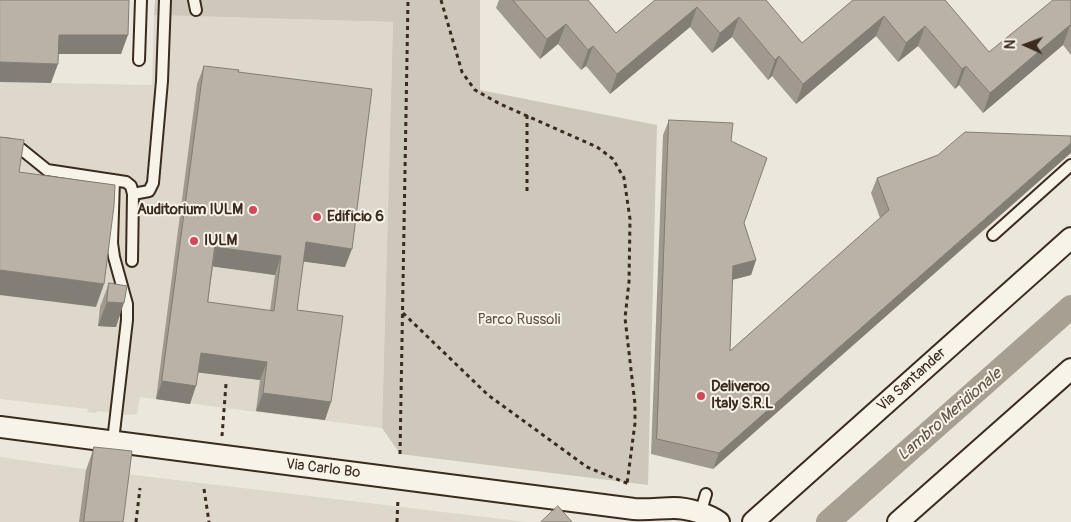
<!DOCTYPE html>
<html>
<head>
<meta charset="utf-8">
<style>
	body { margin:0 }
	#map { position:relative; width:1071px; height:522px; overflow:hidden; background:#ece7dc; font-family:Pangolin,sans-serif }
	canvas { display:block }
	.north { position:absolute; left:1001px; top:20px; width:50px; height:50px; -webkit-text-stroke:4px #f7f3e8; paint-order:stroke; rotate:272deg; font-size:14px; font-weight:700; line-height:20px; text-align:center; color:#3b2a1e }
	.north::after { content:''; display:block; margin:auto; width:18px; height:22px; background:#3b2a1e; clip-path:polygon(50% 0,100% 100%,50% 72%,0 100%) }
</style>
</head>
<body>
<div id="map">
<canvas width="1071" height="522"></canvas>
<div class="north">N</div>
</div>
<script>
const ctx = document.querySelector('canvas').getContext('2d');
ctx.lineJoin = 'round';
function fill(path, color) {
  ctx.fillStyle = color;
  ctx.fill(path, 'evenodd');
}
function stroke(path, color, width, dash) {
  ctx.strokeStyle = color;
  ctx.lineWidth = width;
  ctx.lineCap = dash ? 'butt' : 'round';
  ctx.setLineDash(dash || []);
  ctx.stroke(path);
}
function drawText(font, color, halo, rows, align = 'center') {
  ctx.font = font + ' Pangolin,sans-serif';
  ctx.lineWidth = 4;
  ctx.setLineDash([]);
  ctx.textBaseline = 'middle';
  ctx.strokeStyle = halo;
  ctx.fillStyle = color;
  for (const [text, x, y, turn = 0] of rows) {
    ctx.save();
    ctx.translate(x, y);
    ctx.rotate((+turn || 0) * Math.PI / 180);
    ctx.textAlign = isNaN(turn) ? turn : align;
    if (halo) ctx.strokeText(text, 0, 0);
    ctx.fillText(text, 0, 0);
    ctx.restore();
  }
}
const built = new Path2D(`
	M154,15L393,22L382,428L140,397L137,414L124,415L98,411L96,413L87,412L88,409L0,399V82L152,85Z
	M0,457L84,469L527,522H0Z`);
const green = new Path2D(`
	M155,0H480V90L657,125L648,485L400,454L382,428L393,22L154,15Z`);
const canal = new Path2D(`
	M828,522L1071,307`);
const path = new Path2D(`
	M441,0L462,72L475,90L500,104L597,147L613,159L624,178L630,219L629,282L625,318L635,404V423L627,484
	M527,115V193
	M403,313L488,395L587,467L629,484
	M222,436L226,384
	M400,454L408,0
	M204,489L209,522
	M136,522L140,488
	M397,522L398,498`);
const lane = new Path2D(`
	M194,0L196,10
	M139,60L141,0
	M0,144L10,145L21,149L47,170L126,182L131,186L133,194L132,261
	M133,194L149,191L153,183L162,81L165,0
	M993,235L1071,165
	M113,441L127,320V304L114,257L112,243L114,180
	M700,514L706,494`);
const street = new Path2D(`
	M0,427L634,509C648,510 661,508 674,508C688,508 708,514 719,522
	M753,522L1071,238
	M898,522L1071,369`);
const wall = new Path2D(`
	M499,0H588L616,33L655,0H766L802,43L853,0H945L989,52L1071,0V55L1063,45L983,113L959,85L955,89L918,46L898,62L876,36L796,104L772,76L768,80L732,37L712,53L690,27L610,94L586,66L581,70L558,44L540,59L496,8Z
	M204,66L238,72L345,267L303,261L297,310L325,420L256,411L260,380L198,372L190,404L156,399L197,84ZM213,266L275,275L270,311L208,302Z
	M669,120L731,141L744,223L756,260L751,275L732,280L730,351L880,218L871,193L877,178L938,155L713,469L651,454L663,135Z
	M109,283L116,327L98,326L100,307Z
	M94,447L123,522H79L86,470Z`);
const shadedWall = new Path2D(`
	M697,7L690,27L610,94L617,74Z
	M884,16L876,36L796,104L803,84Z
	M739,17L732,37L712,53L720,33Z
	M566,24L558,44L540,59L547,39Z
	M1070,25L1063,45L983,113L990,93Z
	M925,26L918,46L898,62L906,43Z
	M59,35H128L121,54H52Z
	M593,46L586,66L581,70L588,50Z
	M779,56L772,76L768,80L775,60Z
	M0,62L58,64L51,83L0,82Z
	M966,66L959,85L955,89L962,69Z
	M1071,143V153L713,469L719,453Z
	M306,242L352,249L345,267L299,261Z
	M215,247L281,256L275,275L209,266Z
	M756,260L751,275L727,281L733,266Z
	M0,270L104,284L96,307L0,295Z
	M107,302L124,303L116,327L98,326Z
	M201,353L267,362L260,380L194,372Z
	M162,381L196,386L190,404L156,399Z
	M263,393L331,402L325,420L256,411Z`);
const building = new Path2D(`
	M0,0H129L128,35H59L58,64L0,62Z
	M513,0H588L616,33L655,0H766L802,43L853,0H945L989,52L1053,0H1071V26L1070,25L990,93L966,66L962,69L925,26L906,43L884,16L803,84L779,56L775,60L739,17L720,33L697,7L617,74L593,46L588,50L566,24L547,39Z
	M204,66L239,70L238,72L372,89L352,249L306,242L297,310L343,316L331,402L263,393L267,362L201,353L196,386L162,381ZM215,247L281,256L274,311L208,302Z
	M669,120L733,123L731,141L767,158L744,223L756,260L733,266L730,351L889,210L877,178L938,155L965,132L1071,136V143L719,453L657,439Z
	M0,137L24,140L19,172L115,185L114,206L104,284L0,270Z
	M109,283L127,286L124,303L107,302Z
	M94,447L132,451L123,522H84Z
	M558,506L572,522H541Z`);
const markers = [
	[253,210,5,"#d1495b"],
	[317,217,5,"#d1495b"],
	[194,241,5,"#d1495b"],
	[701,396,5,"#d1495b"]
];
const poiNames = [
	["Auditorium IULM",243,210,"right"],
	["Edificio 6",327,217],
	["IULM",204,241],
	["Deliveroo",711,387],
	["Italy S.R.L",711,404]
];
const parkNames = [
	["Parco Russoli",519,320]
];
const streetNames = [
	["Via Santander",912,380,-42],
	["Via Carlo Bo",323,469,7]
];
const waterNames = [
	["Lambro Meridionale",950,415,-41]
];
fill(built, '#ddd7cc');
fill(green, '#cec8bc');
stroke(canal, '#a89f93', 24);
stroke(lane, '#3b2a1e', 14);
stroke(street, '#3b2a1e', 24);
stroke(path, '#3b2a1e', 3, [4, 4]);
stroke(lane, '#f7f3e8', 10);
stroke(street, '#f7f3e8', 20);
fill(wall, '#a09990');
fill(shadedWall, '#827d75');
fill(building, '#bab2a7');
stroke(building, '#827d75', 1);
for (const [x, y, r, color] of markers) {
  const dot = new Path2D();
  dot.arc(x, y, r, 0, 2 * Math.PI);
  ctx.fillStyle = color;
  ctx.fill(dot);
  stroke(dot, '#f7f3e8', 2);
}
drawText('bold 15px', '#3b2a1e', '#f7f3e8', poiNames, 'left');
drawText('15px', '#605246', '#f7f3e8', parkNames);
drawText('15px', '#3b2a1e', '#f7f3e8', streetNames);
drawText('italic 16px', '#615347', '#f7f3e8', waterNames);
</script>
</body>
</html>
